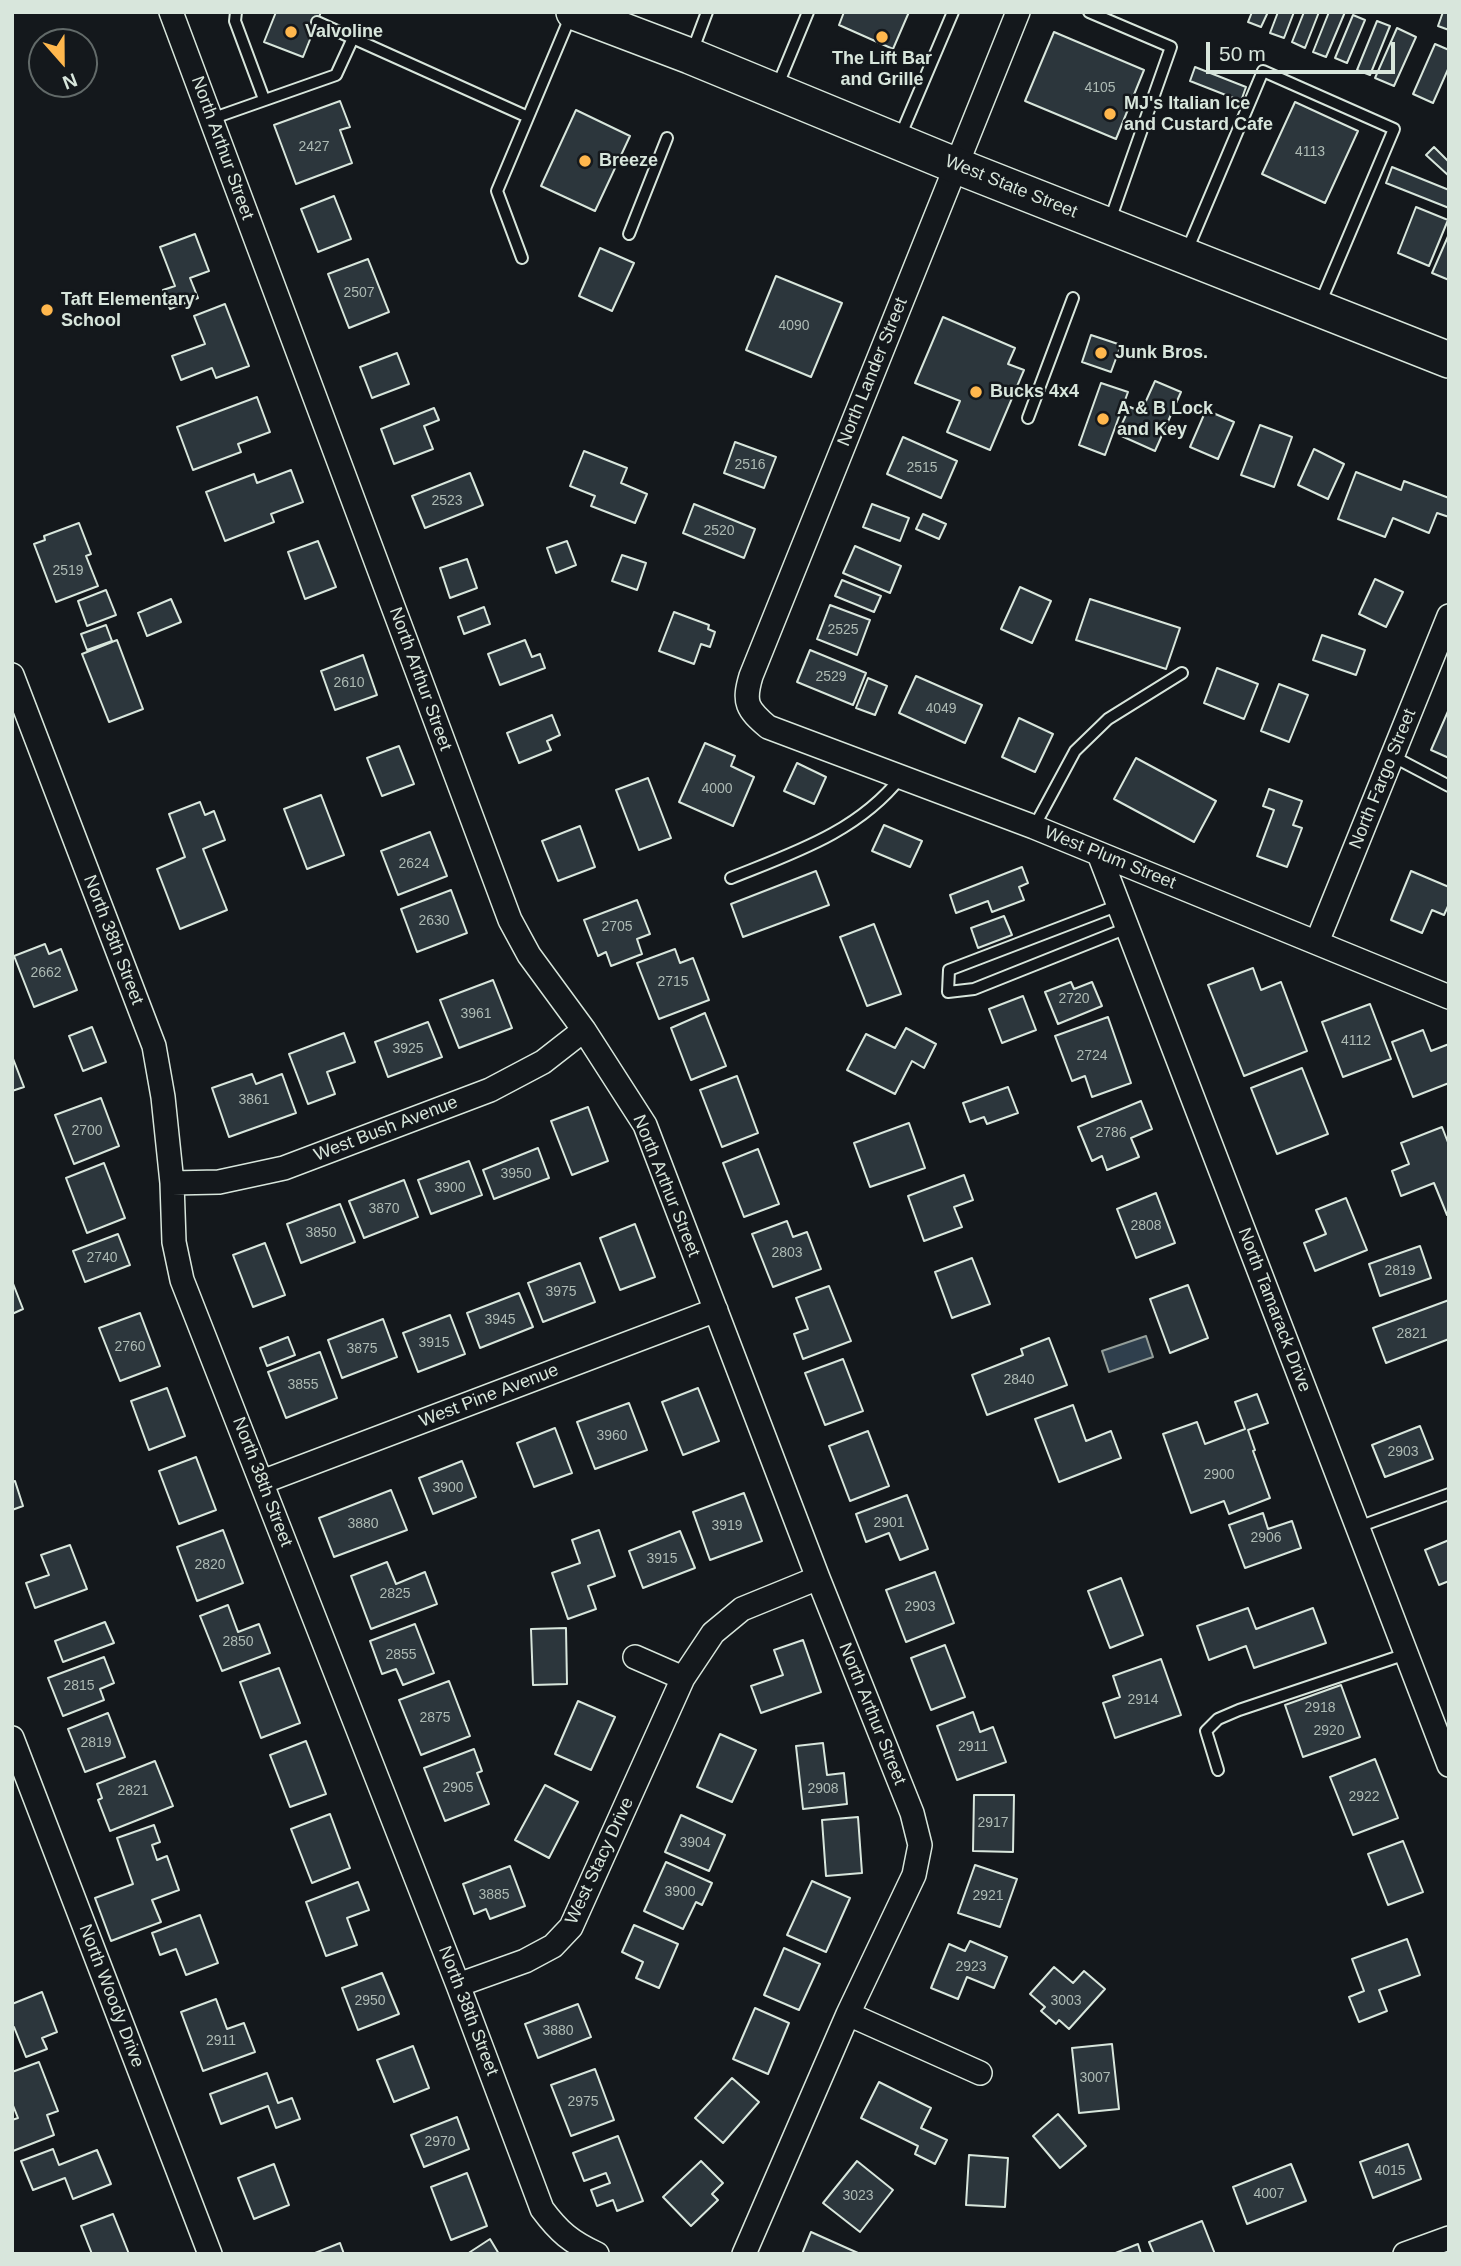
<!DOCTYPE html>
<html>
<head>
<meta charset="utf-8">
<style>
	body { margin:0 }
	#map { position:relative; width:1461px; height:2266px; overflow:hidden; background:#14181c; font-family:Helvetica,sans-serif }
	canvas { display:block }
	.frame { position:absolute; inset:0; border:14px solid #d8e6dc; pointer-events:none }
	.north { position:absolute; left:28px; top:28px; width:70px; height:70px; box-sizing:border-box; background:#14181c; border:2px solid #626a69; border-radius:50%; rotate:159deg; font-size:19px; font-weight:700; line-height:28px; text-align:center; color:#d8e6dc }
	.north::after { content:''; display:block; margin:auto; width:24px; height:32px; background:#ffb74d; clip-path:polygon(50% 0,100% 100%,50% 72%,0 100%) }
	.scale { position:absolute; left:1206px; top:42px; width:189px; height:32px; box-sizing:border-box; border:4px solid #d8e6dc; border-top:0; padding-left:9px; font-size:21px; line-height:24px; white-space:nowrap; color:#d8e6dc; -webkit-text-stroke:5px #14181c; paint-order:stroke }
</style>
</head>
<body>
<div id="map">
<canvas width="1461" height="2266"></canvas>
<div class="frame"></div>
<div class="north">N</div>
<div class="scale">50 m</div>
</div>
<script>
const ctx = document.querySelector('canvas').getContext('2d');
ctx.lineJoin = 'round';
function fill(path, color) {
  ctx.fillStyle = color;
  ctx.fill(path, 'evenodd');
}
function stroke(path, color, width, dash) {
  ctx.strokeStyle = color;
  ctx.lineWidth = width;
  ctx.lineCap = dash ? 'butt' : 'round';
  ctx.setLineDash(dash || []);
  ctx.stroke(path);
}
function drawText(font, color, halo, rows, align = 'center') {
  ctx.font = font + ' Helvetica,sans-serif';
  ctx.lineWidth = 5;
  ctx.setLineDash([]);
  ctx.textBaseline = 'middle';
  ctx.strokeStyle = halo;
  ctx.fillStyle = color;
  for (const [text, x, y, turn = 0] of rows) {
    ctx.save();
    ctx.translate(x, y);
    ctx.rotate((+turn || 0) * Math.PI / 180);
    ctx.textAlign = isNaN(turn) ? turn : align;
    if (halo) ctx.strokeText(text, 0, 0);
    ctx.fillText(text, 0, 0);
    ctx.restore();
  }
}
const water = new Path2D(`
	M1146,1336L1153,1357L1109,1372L1102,1351Z`);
const building = new Path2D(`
	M276,12H321L303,57L264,42Z
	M844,12H909L893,49L839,25Z
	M1252,12H1268L1261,27L1248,22Z
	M1278,12H1294L1284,38L1270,33Z
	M1304,12H1319L1305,48L1292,42Z
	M1329,12H1345L1326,57L1313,52Z
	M1443,12H1449V30L1438,26Z
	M1353,15L1365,20L1347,63L1335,58Z
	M1377,21L1390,26L1370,75L1357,70Z
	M1397,28L1416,37L1394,86L1375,78Z
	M1054,32L1144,70L1116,139L1025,101Z
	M1435,44L1449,50V67L1433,103L1413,94Z
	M1195,67L1246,87L1241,101L1190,81Z
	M340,101L350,127L340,130L352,163L296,184L274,125Z
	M1295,102L1358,131L1325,203L1262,174Z
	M576,110L630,136L595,211L541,186Z
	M1434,147L1449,162V176L1426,155Z
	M1392,167L1449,190V208L1386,183Z
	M334,196L351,239L318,252L301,209Z
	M1416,207L1448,220L1429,266L1398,253Z
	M195,234L209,271L190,278L198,298L170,309L163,290L175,286L160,247Z
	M1449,234V280L1432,273Z
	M600,248L634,263L612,311L579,296Z
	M368,259L389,312L349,328L328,274Z
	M776,276L842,303L811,377L746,350Z
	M225,304L249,366L216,378L212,368L181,380L172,356L205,344L194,316Z
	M943,317L1015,348L1008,364L1024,370L990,450L947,432L960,401L915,383Z
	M1091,335L1121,345L1111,372L1082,362Z
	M397,353L409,384L372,398L360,367Z
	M1155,381L1181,392L1155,451L1117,434L1130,407L1141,412Z
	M1101,383L1128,392L1105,455L1079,445Z
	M257,397L270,432L238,444L241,452L193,470L177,427Z
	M434,408L439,420L424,426L433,449L394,464L381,429Z
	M1206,410L1234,422L1218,459L1190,447Z
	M1260,425L1292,437L1274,487L1241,475Z
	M903,437L957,461L941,498L887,474Z
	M735,442L776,457L764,488L724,473Z
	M1314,449L1344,464L1328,499L1298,485Z
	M584,451L627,468L621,483L647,494L635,523L591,506L595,496L570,486Z
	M291,470L303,502L271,514L274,522L225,541L206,492L254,474L257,483Z
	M1356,472L1401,490L1404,481L1449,498V517L1437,513L1429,533L1393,518L1385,537L1338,519Z
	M470,473L483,505L425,528L412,496Z
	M694,504L755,529L744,558L683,533Z
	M872,504L909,518L900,541L863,527Z
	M923,514L946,524L939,539L916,529Z
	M79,523L91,554L86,556L98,586L56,602L34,544L45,540L44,536Z
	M318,541L336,587L305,599L288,552Z
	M567,541L576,565L556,573L547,548Z
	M855,546L901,566L890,593L843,573Z
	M622,555L646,563L637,590L612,581Z
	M467,559L477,588L450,598L440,568Z
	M1375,579L1403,592L1386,627L1359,614Z
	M842,580L881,596L874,612L835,596Z
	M1020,587L1051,601L1032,643L1001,629Z
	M106,590L116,615L87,626L78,601Z
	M171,599L181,622L147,636L138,613Z
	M1090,599L1180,628L1166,669L1076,640Z
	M830,605L870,620L857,655L817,639Z
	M484,607L490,624L464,634L458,617Z
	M674,612L709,625L708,629L715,632L710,647L701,644L694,664L659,651Z
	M106,625L112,641L87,650L81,634Z
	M1322,635L1365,650L1356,675L1313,660Z
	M117,640L143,709L109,722L82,654Z
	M525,640L532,657L540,654L545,668L500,685L488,654Z
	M810,650L866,673L853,705L797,682Z
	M363,655L377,695L335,710L321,671Z
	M1217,668L1258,684L1244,719L1204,703Z
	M916,676L982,705L965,743L899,713Z
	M868,678L887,686L875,715L856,708Z
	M1279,684L1308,695L1289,742L1261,731Z
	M1449,709V758L1431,750Z
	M552,715L560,735L547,741L551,750L519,763L507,733Z
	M1019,718L1053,734L1035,772L1002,757Z
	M705,743L735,756L731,766L754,777L733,826L679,802Z
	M399,746L414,784L382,796L367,758Z
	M1136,758L1216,801L1194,842L1114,799Z
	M797,763L826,777L814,804L784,791Z
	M648,778L671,838L639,850L616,790Z
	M1269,789L1302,801L1293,825L1302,828L1287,867L1257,856L1274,810L1263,806Z
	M321,795L344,855L307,869L284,809Z
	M200,802L205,815L214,811L225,840L203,849L227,910L180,929L157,869L185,857L169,814Z
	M884,825L922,841L910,867L872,851Z
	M580,826L595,867L558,881L542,841Z
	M430,832L447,876L398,895L381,851Z
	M1022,867L1028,883L1019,887L1024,900L992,912L988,901L956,913L950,895Z
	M816,871L829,905L743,937L731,904Z
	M1411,871L1449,887V904L1444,915L1432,910L1422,933L1391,920Z
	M451,890L467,933L417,952L401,909Z
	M637,900L650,934L637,939L642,954L611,966L606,952L598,956L584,920Z
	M1004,916L1012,935L978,948L971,928Z
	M874,924L901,994L867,1006L840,937Z
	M45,944L49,954L61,949L77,990L34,1007L14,956Z
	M675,949L680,963L693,958L709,1000L659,1019L637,963Z
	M1253,968L1261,990L1281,982L1307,1051L1244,1076L1208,985Z
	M493,980L512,1028L459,1048L440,1000Z
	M1071,982L1074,989L1092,982L1102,1006L1058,1024L1045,992Z
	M1023,996L1036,1030L1002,1043L989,1009Z
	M1370,1004L1391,1059L1343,1077L1322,1022Z
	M705,1013L726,1066L691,1080L671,1028Z
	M1108,1017L1131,1083L1092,1097L1085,1076L1072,1081L1055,1036Z
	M428,1022L442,1057L388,1077L375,1042Z
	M92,1027L106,1062L83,1071L69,1036Z
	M906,1028L936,1044L924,1068L912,1061L895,1094L847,1070L866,1034L895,1048Z
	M1423,1030L1431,1051L1449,1044V1083L1413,1097L1392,1042Z
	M344,1033L355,1062L327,1072L335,1094L308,1104L289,1054Z
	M12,1056L24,1087L12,1091Z
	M1302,1068L1328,1134L1277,1154L1251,1088Z
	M252,1074L256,1084L282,1074L296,1113L229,1137L212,1088Z
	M737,1076L758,1133L722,1147L700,1090Z
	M1008,1087L1018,1113L987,1124L984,1117L970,1122L963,1103Z
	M101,1098L119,1146L74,1164L55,1115Z
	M1141,1101L1152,1129L1131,1138L1139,1157L1107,1170L1102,1156L1092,1161L1078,1127Z
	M588,1107L608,1161L572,1175L551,1121Z
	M909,1123L925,1168L870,1187L854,1143Z
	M1442,1127L1449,1145V1214L1447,1215L1434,1183L1401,1196L1392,1171L1409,1164L1401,1143Z
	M538,1148L549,1178L494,1199L483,1170Z
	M758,1149L779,1204L744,1217L723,1163Z
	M469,1161L482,1195L431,1214L418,1180Z
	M104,1163L125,1218L87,1233L66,1178Z
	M964,1175L973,1200L954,1207L962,1227L924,1241L908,1196Z
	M404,1180L418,1217L364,1238L349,1201Z
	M1156,1193L1175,1243L1136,1258L1117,1209Z
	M1346,1198L1367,1250L1315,1271L1304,1243L1326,1234L1316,1210Z
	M340,1204L355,1242L301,1263L287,1224Z
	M787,1221L793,1237L807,1232L821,1269L773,1287L752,1234Z
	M635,1224L655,1277L620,1290L600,1238Z
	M118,1234L130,1265L85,1282L73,1251Z
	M265,1243L285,1295L253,1307L233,1255Z
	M1420,1246L1431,1278L1380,1296L1369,1264Z
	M972,1258L990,1304L952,1318L935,1272Z
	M580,1263L595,1302L543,1322L528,1283Z
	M12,1281L23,1309L12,1314Z
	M1188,1285L1208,1338L1170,1353L1150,1299Z
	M829,1286L851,1341L803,1359L794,1334L808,1329L796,1298Z
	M519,1293L533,1327L480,1348L467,1313Z
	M1449,1300V1339L1386,1363L1373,1328Z
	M140,1313L160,1366L120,1381L99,1328Z
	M450,1315L465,1354L418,1372L403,1333Z
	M383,1319L397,1357L342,1378L328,1340Z
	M288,1337L295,1355L267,1366L260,1348Z
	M1049,1338L1067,1385L987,1415L972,1375L1023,1355L1021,1349Z
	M320,1352L337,1398L286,1418L268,1372Z
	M843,1359L863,1411L825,1425L805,1373Z
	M167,1388L185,1436L149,1450L131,1401Z
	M698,1388L719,1441L683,1455L662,1402Z
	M1257,1394L1268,1423L1248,1430L1255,1450L1253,1451L1270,1498L1229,1514L1224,1501L1191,1513L1163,1434L1197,1422L1205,1444L1245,1429L1235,1402Z
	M629,1403L647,1450L595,1469L577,1422Z
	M1073,1405L1086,1441L1111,1431L1121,1458L1059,1482L1035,1419Z
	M1420,1426L1433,1459L1385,1477L1372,1445Z
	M555,1428L572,1473L534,1487L517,1443Z
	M868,1431L889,1486L850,1501L829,1446Z
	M196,1457L216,1510L179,1524L159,1471Z
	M462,1461L476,1497L433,1514L419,1478Z
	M15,1481L23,1506L12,1510V1482Z
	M391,1490L407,1530L334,1557L319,1518Z
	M744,1493L762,1541L710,1560L693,1512Z
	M907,1495L928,1549L900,1560L889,1533L866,1542L856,1514Z
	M1263,1513L1268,1529L1292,1521L1301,1548L1245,1568L1229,1525Z
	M223,1530L243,1583L197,1601L177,1547Z
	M599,1530L615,1576L588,1586L596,1609L568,1619L552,1573L580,1563L572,1540Z
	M680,1531L695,1568L643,1588L629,1551Z
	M1449,1540V1581L1439,1585L1425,1550Z
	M70,1545L87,1589L35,1608L26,1583L49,1575L41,1555Z
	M387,1562L396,1584L425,1572L437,1604L371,1629L351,1576Z
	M935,1572L954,1623L906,1642L886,1590Z
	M1121,1578L1143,1635L1110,1648L1088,1591Z
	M228,1605L238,1632L259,1624L270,1653L222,1671L200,1616Z
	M1248,1608L1256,1629L1313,1608L1326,1643L1254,1668L1246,1646L1209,1660L1197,1626Z
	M105,1622L114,1643L63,1662L55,1641Z
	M415,1624L434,1673L403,1685L396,1669L382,1674L370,1641Z
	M566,1628L567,1684L533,1685L531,1629Z
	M803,1640L821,1692L761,1713L751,1686L783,1675L774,1650Z
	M945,1645L965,1697L931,1710L911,1658Z
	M104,1657L114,1683L100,1689L104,1700L63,1716L48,1678Z
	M1161,1659L1181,1715L1115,1738L1103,1703L1120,1697L1113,1676Z
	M279,1668L300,1723L261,1738L240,1682Z
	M449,1681L470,1736L421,1755L399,1700Z
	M1341,1685L1360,1737L1303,1757L1285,1705Z
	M578,1701L615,1717L591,1770L555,1754Z
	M973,1712L980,1732L993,1727L1006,1762L957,1780L937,1726Z
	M108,1713L125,1757L85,1772L68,1729Z
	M720,1734L756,1750L732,1802L697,1787Z
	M306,1741L326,1794L290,1807L270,1755Z
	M823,1743L827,1775L844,1773L847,1804L803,1809L796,1746Z
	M474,1749L482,1771L477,1773L489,1804L445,1821L424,1768Z
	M1375,1759L1398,1818L1353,1835L1330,1777Z
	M155,1761L173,1806L110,1831L98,1800L102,1798L97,1784Z
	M545,1785L578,1802L549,1858L515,1840Z
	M974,1795H1014L1013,1852L973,1851Z
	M330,1814L350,1868L312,1883L291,1829Z
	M681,1815L725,1835L709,1871L665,1852Z
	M858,1817L862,1873L826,1876L822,1820Z
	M154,1825L160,1842L152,1845L157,1860L167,1856L179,1890L152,1900L161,1922L111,1941L95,1898L133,1884L117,1838Z
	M1403,1841L1423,1892L1388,1905L1368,1854Z
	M666,1862L712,1883L702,1905L696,1902L683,1929L644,1911Z
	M975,1865L1017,1879L1000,1927L958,1913Z
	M510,1866L525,1906L490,1919L486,1909L474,1914L463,1884Z
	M812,1881L850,1898L826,1952L787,1935Z
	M358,1882L369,1910L347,1918L357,1945L326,1956L306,1902Z
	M200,1915L218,1963L186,1975L176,1949L160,1955L152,1933Z
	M634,1925L678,1944L659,1988L636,1978L643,1962L622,1952Z
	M1407,1939L1420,1975L1379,1990L1387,2011L1359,2022L1349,1997L1364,1991L1352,1959Z
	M970,1941L1007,1957L994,1988L967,1977L958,1999L931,1988L949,1944L965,1951Z
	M784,1948L820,1964L799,2010L764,1995Z
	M1054,1967L1073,1983L1084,1971L1105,1989L1069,2029L1059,2020L1056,2024L1041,2011L1045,2007L1030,1994Z
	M382,1973L399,2014L358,2030L342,1988Z
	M42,1992L57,2032L42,2038L47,2049L26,2057L14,2027L12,2028V2004Z
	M216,1999L227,2029L244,2023L255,2052L203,2071L181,2012Z
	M578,2004L591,2037L538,2058L525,2024Z
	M755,2008L789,2023L768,2074L733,2059Z
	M1112,2044L1119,2109L1079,2113L1072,2048Z
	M413,2046L429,2088L394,2102L377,2060Z
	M39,2062L58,2111L47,2115L54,2135L13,2151L12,2120L18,2118L12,2103V2072Z
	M595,2069L614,2120L571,2136L551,2085Z
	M267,2073L278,2103L292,2098L300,2119L276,2128L268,2106L221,2124L210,2094Z
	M732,2078L759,2102L723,2143L695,2118Z
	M879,2082L931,2108L921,2128L947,2140L935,2164L915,2154L918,2146L861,2118Z
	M1058,2114L1086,2146L1060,2168L1033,2136Z
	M457,2117L469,2149L424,2167L411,2135Z
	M618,2136L643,2201L617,2211L613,2200L597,2206L591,2190L610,2183L606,2173L584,2181L573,2153Z
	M1408,2144L1421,2179L1373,2198L1360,2162Z
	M53,2149L59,2165L97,2150L111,2184L73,2199L65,2178L33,2190L21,2161Z
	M969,2155L1008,2158L1005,2207L966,2205Z
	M701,2161L723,2183L712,2194L718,2200L691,2226L663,2197Z
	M857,2161L893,2190L860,2232L823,2203Z
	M274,2164L289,2205L254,2219L238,2178Z
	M1291,2164L1306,2201L1247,2224L1233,2187Z
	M467,2173L487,2226L451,2240L431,2187Z
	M113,2214L129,2254H92L81,2226Z
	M1202,2221L1215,2254H1154L1149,2242Z
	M811,2232L858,2253V2254H802Z
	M490,2239L499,2254H467Z
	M340,2243L344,2254H315V2253Z
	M1138,2244L1141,2254H1113Z`);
const service = new Path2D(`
	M236,12L235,21L264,99
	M1089,12L1171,47L1109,223
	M317,22L528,117
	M692,52L707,12
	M777,87L808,12
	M211,119L336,75L353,38
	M899,139L953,12
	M629,234L667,138
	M1186,253L1263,71L1394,129L1319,306
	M522,258L497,191L571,15
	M1028,418L1073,298
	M1392,756L1449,786
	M1034,827L1075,751L1108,719L1182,673
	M731,878C793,853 858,832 901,777
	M1119,905L949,970L948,992L974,989L1127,928
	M1358,1527L1449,1494
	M1218,1770L1206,1731L1218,1719L1239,1710L1406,1654`);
const minor = new Path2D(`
	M171,12L510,920L529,955L584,1030L645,1125L818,1578L912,1813L920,1845L914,1875L848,2014L744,2254
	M1018,12L751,676C743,703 747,709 768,727L1034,827L1449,997
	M12,675L154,1046L163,1097L172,1183L174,1242L182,1280L458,1985L542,2209C559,2232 571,2242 597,2254
	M1099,854L1449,1765
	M1317,942L1449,616
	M172,1183L219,1182L284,1168L490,1090L543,1062L584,1030
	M262,1482L716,1310
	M635,1657L683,1678
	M12,1738L210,2254
	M458,1985L525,1961L553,1946L571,1927L683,1678L713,1633L742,1609L818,1578
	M848,2014L980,2073
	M1405,2254L1449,2238`);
const primary = new Path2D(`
	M574,12L690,56L957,166L1449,360`);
const markers = [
	[291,32,7,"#ffb74d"],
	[882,37,7,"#ffb74d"],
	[1110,114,7,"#ffb74d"],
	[585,161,7,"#ffb74d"],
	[47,310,7,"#ffb74d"],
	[1101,353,7,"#ffb74d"],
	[976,392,7,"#ffb74d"],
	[1103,419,7,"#ffb74d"]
];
const numberNames = [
	["4105",1100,88],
	["2427",314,147],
	["4113",1310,152],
	["2507",359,293],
	["4090",794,326],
	["2516",750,465],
	["2515",922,468],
	["2523",447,501],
	["2520",719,531],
	["2519",68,571],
	["2525",843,630],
	["2529",831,677],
	["2610",349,683],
	["4049",941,709],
	["4000",717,789],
	["2624",414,864],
	["2630",434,921],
	["2705",617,927],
	["2662",46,973],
	["2715",673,982],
	["2720",1074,999],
	["3961",476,1014],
	["4112",1356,1041],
	["3925",408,1049],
	["2724",1092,1056],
	["3861",254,1100],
	["2700",87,1131],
	["2786",1111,1133],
	["3950",516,1174],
	["3900",450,1188],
	["3870",384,1209],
	["2808",1146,1226],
	["3850",321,1233],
	["2803",787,1253],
	["2740",102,1258],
	["2819",1400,1271],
	["3975",561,1292],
	["3945",500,1320],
	["2821",1412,1334],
	["3915",434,1343],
	["2760",130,1347],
	["3875",362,1349],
	["2840",1019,1380],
	["3855",303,1385],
	["3960",612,1436],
	["2903",1403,1452],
	["2900",1219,1475],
	["3900",448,1488],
	["2901",889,1523],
	["3880",363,1524],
	["3919",727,1526],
	["2906",1266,1538],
	["3915",662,1559],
	["2820",210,1565],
	["2825",395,1594],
	["2903",920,1607],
	["2850",238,1642],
	["2855",401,1655],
	["2815",79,1686],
	["2914",1143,1700],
	["2918",1320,1708],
	["2875",435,1718],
	["2920",1329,1731],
	["2819",96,1743],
	["2911",973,1747],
	["2905",458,1788],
	["2908",823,1789],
	["2821",133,1791],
	["2922",1364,1797],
	["2917",993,1823],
	["3904",695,1843],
	["3900",680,1892],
	["3885",494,1895],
	["2921",988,1896],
	["2923",971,1967],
	["2950",370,2001],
	["3003",1066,2001],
	["3880",558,2031],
	["2911",221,2041],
	["3007",1095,2078],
	["2975",583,2102],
	["2970",440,2142],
	["4015",1390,2171],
	["4007",1269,2194],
	["3023",858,2196]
];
const poiNames = [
	["Valvoline",305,32],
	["The Lift Bar",882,59,"center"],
	["and Grille",882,80,"center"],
	["MJ's Italian Ice",1124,104],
	["and Custard Cafe",1124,125],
	["Breeze",599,161],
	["Taft Elementary",61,300],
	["School",61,321],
	["Junk Bros.",1115,353],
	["Bucks 4x4",990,392],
	["A & B Lock",1117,409],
	["and Key",1117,430]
];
const streetNames = [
	["North Arthur Street",222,148,70],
	["West State Street",1011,187,22],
	["North Lander Street",873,372,-68],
	["North Arthur Street",420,679,70],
	["North Fargo Street",1383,779,-68],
	["West Plum Street",1110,858,22],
	["North 38th Street",113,940,69],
	["West Bush Avenue",386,1129,-21],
	["North Arthur Street",666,1186,68],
	["North Tamarack Drive",1274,1310,69],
	["West Pine Avenue",489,1396,-21],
	["North 38th Street",262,1482,69],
	["North Arthur Street",872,1714,68],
	["West Stacy Drive",600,1861,-65],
	["North Woody Drive",111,1996,69],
	["North 38th Street",468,2011,69]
];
fill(water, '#2f3f4d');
stroke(water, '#939e99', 2);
fill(building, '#2c363c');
stroke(building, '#d8e6dc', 2);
stroke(service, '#d8e6dc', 14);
stroke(minor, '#d8e6dc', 26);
stroke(primary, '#d8e6dc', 38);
stroke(service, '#14181c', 10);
stroke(minor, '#14181c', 23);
stroke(primary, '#14181c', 35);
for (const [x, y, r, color] of markers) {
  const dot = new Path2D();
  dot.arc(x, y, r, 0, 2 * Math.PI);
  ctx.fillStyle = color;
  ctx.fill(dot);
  stroke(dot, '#14181c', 2.5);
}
drawText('14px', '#adbab4', null, numberNames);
drawText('bold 18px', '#d8e6dc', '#14181c', poiNames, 'left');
drawText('18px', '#d8e6dc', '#14181c', streetNames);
</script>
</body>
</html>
